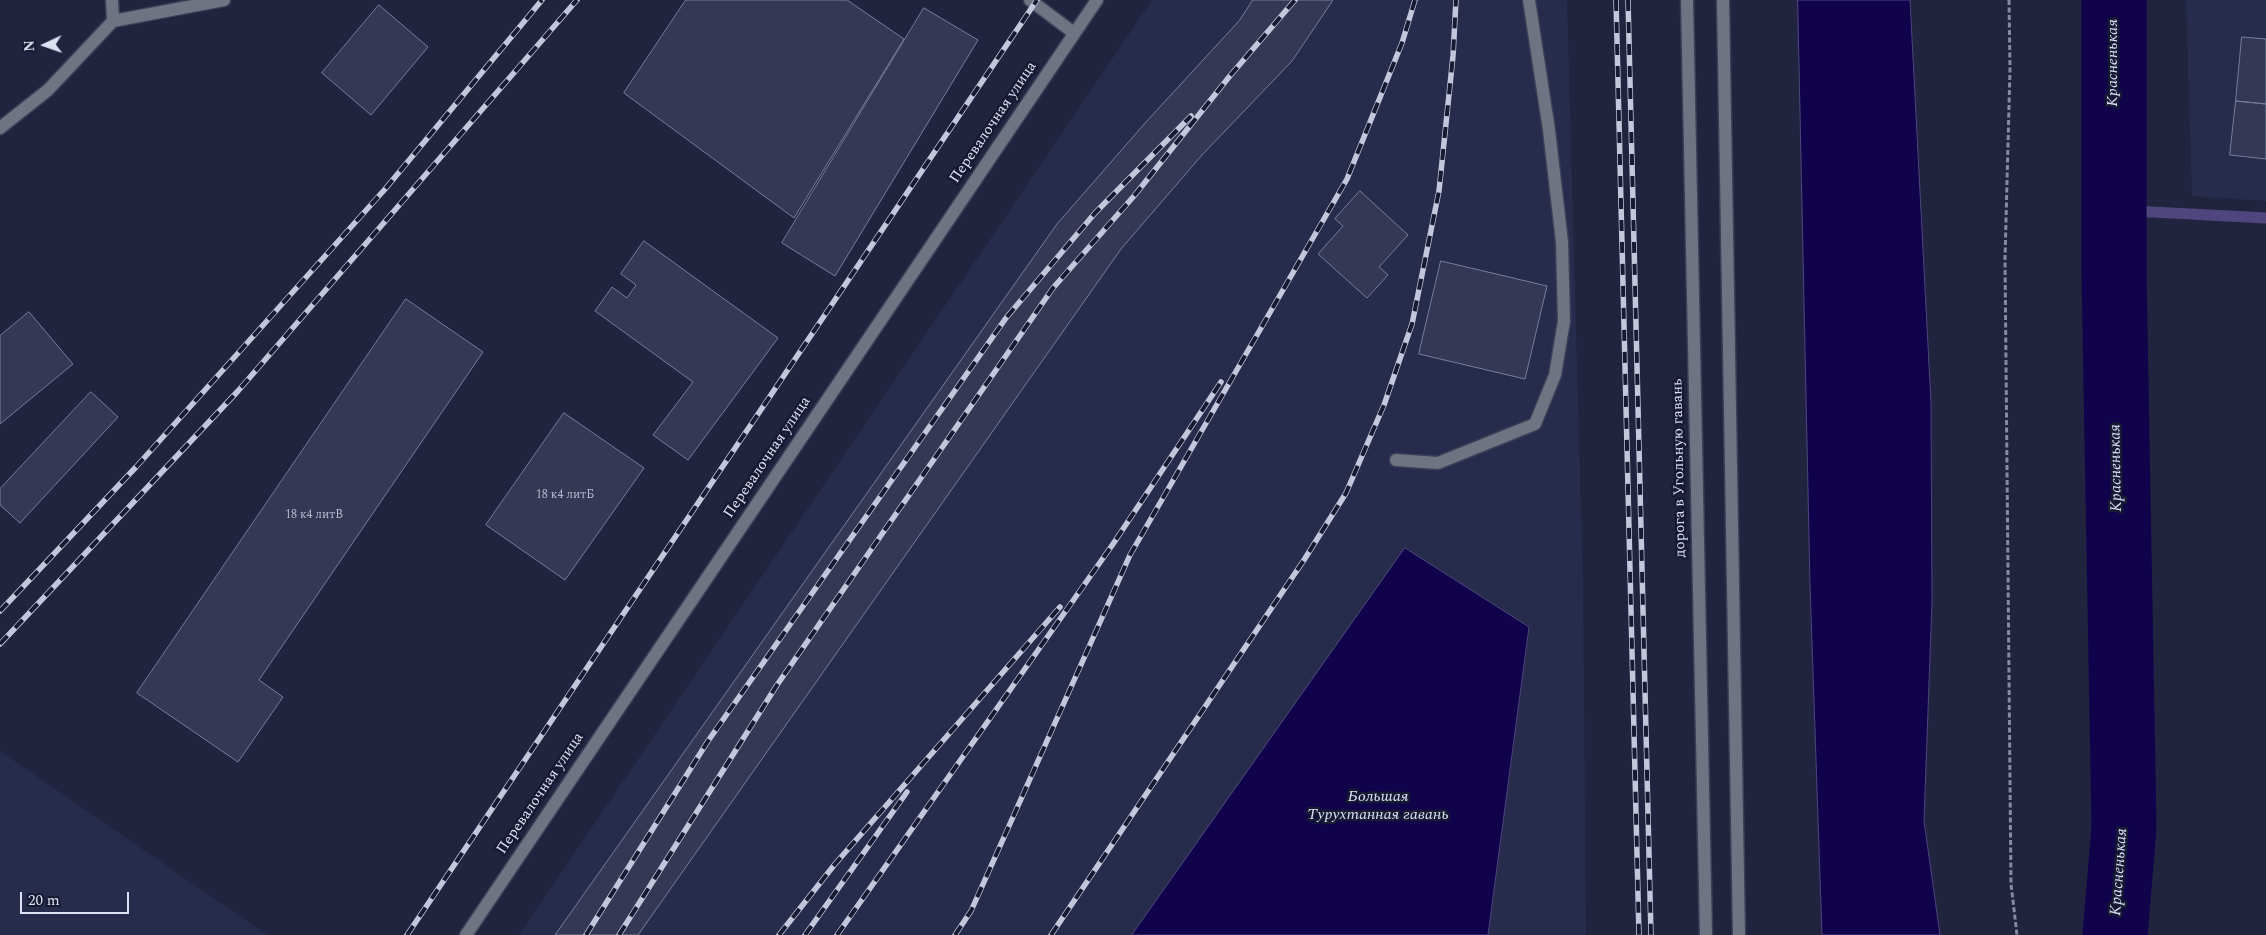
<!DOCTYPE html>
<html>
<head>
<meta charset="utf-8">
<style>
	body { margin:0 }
	#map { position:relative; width:2266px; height:935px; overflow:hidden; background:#20243e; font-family:Spectral,serif }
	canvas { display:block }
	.north { position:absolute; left:20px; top:20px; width:50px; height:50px; -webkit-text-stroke:4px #171a33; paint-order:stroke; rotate:267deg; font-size:14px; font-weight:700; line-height:20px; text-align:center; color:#dee1f3 }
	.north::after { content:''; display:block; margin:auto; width:18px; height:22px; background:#dee1f3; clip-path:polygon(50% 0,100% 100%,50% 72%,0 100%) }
	.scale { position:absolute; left:20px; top:892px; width:109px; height:22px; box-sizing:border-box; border:2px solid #dee1f3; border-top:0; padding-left:6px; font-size:15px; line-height:18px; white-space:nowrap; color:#dee1f3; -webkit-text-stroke:4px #171a33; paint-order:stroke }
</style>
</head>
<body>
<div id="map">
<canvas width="2266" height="935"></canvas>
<div class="north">N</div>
<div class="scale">20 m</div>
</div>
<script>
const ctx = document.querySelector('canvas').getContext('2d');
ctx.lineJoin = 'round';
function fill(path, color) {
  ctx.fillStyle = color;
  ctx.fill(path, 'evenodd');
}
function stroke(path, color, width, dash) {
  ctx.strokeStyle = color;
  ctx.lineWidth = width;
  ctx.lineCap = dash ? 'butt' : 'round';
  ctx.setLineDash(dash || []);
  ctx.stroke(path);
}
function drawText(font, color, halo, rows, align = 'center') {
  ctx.font = font + ' Spectral,serif';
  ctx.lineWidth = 5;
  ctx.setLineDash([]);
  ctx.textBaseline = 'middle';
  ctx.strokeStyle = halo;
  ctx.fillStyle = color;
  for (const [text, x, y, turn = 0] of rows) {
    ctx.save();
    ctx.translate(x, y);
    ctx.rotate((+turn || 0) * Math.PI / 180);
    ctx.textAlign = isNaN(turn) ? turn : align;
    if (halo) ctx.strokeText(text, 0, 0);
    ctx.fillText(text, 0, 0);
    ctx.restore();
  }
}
const built = new Path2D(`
	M1152,0H1567L1583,583L1586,935H1488L1529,627L1405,548L1132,935H519Z
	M2186,0H2266V201L2192,196Z
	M0,751L267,935H0Z`);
const water = new Path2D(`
	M1798,0H1910L1931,403L1932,601L1924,821L1940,935H1822L1810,584Z
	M1405,548L1529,627L1488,935H1132Z`);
const stream = new Path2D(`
	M2114,210L2266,218`);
const river = new Path2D(`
	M2114,0V273L2124,827L2115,935`);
const building = new Path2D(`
	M686,0H847L904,39L794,218L624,93Z
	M1253,0H1333L1292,61L1202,155L1121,249L638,935H555L1057,224L1146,122L1239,21Z
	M379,5L428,47L371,115L322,73Z
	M924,8L978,40L835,276L782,243Z
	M2242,37L2266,39V104L2236,101Z
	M2236,101L2266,104V159L2230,155Z
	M1360,191L1408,235L1379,267L1388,275L1367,298L1318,254L1343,226L1335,219Z
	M644,241L778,338L688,460L653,435L693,382L595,311L612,287L627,298L636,285L621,274Z
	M1441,261L1547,286L1525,379L1419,354Z
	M406,299L483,352L259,680L283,697L238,762L137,693Z
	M29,312L73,364L0,424V336Z
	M91,392L118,417L20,523L0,505V489Z
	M564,413L644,468L565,580L486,525Z`);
const path = new Path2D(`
	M2009,0L2010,68L2005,259L2011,884L2017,935`);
const minor = new Path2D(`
	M1030,0L1074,33
	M1687,0L1706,935
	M1723,0L1739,935
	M113,21L224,0
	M0,128L48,90L113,21L112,0
	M1396,460L1438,463L1535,424L1555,375L1564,321L1562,242L1549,130L1529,0
	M466,935L1097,0`);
const rail = new Path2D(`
	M1616,0L1639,935
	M1628,0L1651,935
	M0,611L136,467L386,188L542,0
	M0,644L238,391L577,0
	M407,935L1037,0
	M586,935L708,741L1006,318L1095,213L1191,116
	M619,935L777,685L1053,288L1134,196L1229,77L1295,0
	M779,935L835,864L1060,607
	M805,935L907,792
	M837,935L1113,544L1221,382
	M955,935L971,911L1130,555L1347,179L1402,43L1415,0
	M1051,935L1304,560L1346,493L1384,405L1412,324L1439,191L1453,56L1456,0`);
const numberNames = [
	["18 к4 литБ",565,496],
	["18 к4 литВ",314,516]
];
const streetNames = [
	["Перевалочная улица",994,123,-56],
	["Перевалочная улица",768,458,-56],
	["дорога в Угольную гавань",1680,468,-91],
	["Перевалочная улица",541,794,-56]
];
const waterNames = [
	["Красненькая",2114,63,-90],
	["Красненькая",2117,468,-91],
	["Большая",1378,798],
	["Турухтанная гавань",1378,816],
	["Красненькая",2120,872,-86]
];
fill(built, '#272c4d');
fill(water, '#10034b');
stroke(water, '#4e467d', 1);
stroke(stream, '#4e467d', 11);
stroke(river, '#10034b', 65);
fill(building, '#343854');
stroke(building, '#777d9d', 1);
stroke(minor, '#3b3e57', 15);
stroke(path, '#878aa0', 3, [5, 2.5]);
stroke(minor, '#707381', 12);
stroke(rail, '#c4c7db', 5.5);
stroke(rail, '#171a33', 4, [11]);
drawText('12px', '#b4b7cb', null, numberNames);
drawText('15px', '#dee1f3', '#171a33', streetNames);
drawText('italic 16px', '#dce0f6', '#171a33', waterNames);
</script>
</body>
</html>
